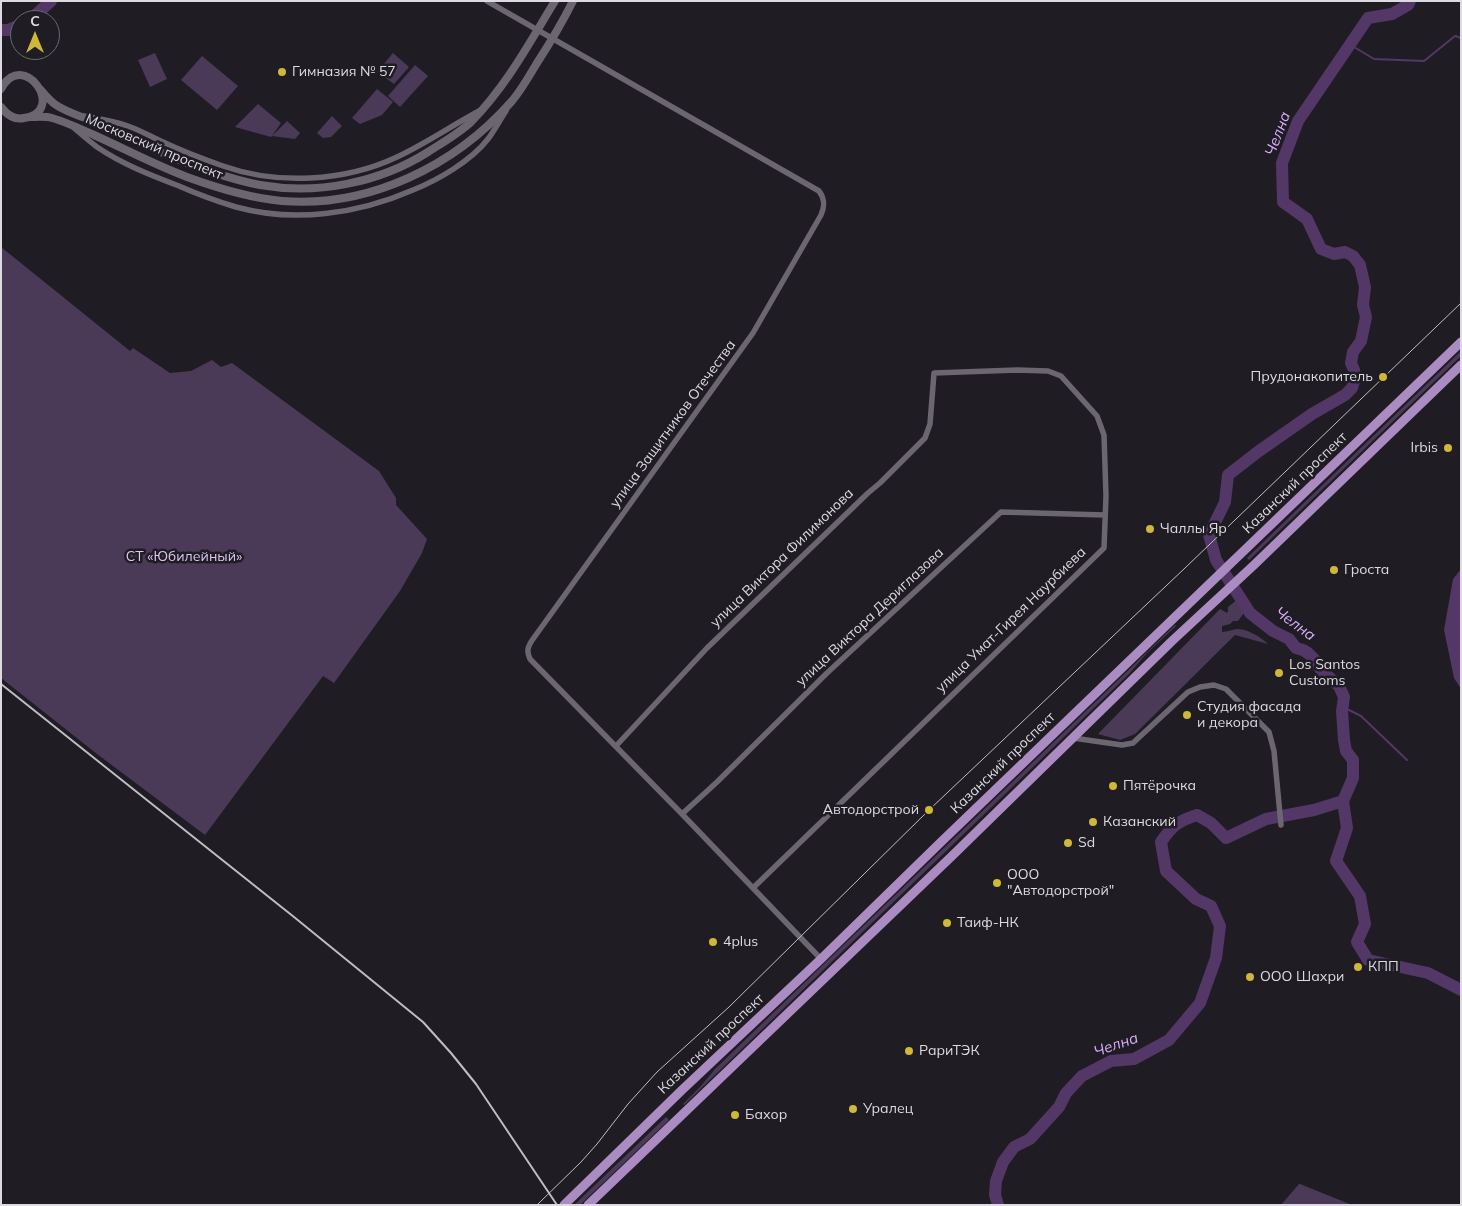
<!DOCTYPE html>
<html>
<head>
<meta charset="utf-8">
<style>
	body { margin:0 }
	#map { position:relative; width:1462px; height:1206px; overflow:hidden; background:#201c24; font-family:Mulish,sans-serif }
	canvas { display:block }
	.frame { position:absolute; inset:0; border:2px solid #dedbe0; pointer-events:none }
	.north { position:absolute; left:10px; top:10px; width:50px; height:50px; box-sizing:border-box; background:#201c24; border:1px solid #6c686f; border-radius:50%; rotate:0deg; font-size:14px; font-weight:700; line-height:20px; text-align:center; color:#dedbe0 }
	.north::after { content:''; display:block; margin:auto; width:18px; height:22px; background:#ceb838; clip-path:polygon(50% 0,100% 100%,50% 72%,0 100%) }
</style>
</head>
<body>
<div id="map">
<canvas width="1462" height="1206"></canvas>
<div class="frame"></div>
<div class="north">С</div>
</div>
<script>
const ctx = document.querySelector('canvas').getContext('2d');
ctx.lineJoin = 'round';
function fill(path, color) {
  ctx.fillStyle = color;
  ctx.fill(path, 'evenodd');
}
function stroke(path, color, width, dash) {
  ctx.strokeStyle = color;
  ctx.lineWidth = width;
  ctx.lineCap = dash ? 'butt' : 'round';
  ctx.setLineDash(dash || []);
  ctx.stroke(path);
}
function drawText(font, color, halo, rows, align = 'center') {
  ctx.font = font + ' Mulish,sans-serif';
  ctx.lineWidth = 5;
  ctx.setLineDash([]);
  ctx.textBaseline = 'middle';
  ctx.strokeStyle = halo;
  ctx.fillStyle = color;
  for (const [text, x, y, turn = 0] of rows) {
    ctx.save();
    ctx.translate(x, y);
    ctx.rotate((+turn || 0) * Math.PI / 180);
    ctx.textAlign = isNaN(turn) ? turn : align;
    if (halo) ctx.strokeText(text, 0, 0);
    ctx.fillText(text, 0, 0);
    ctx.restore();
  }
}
const green = new Path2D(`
	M155,53L167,79L150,87L138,60Z
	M393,53L409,67L394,84L377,72Z
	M202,56L238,86L217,110L181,80Z
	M415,65L428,76L400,107L388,96Z
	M377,89L393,102L382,115L360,124L352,118Z
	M258,104L281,123L272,136L287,121L300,133L295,139L272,136L271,137L235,127Z
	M332,116L342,126L331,137L323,138L317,133Z
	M1,247L130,351L133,348L170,373L191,371L212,360L221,367L232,363L379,471L396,498V505L427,539L422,553L400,591L334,683L323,676L205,835L97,754L1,678Z
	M1461,351V356L1249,560L1247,558Z
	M1238,599L1246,610L1238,621H1233L1230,624L1222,626V632C1228,632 1233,629 1238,629C1248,629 1262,638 1268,644L1235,635L1135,734L1120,740L1098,734L1220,609L1227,613L1228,611V607Z
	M1175,625L1176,626L1147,653L1129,674L684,1105L683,1104L700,1087L715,1069Z
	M666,1117L669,1120L580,1205H574Z
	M1299,1184H1300L1352,1205H1281Z`);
const water = new Path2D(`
	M1461,569V689L1454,678L1444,630L1453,579Z`);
const stream = new Path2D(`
	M1349,44L1374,59L1424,61L1455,36L1461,38
	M1343,707L1361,716L1407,760`);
const river = new Path2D(`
	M30,20L51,1
	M1,30H8L20,25
	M1343,801L1347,828L1336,861L1360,896L1365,924L1357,942L1368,960L1428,973L1461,990
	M998,1205L995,1195L996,1181L1003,1162L1014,1147L1030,1139L1059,1107L1066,1093L1082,1076L1111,1061L1134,1059L1169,1040L1200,1003L1216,958L1220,926L1211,906L1196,899L1166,871L1161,842C1172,826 1178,821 1197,815L1211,823L1226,838L1266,819L1314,810L1343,801L1353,778V760L1346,751L1344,740L1342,711L1344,697L1339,686L1321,670L1316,661L1308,653L1303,650L1296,648L1289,639L1273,631L1250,613L1216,560L1209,535L1225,502L1228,475L1259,451L1312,414L1345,395L1352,388L1355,378L1354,370L1351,363L1353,352L1361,341L1366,317L1363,305L1365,287L1360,265L1353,256L1345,252L1334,254L1321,249L1307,219L1283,202L1282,163L1298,121L1368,18L1392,14L1408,5L1410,1`);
const street = new Path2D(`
	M487,1L819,191C825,199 825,206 821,215L753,333L533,639C528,646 526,651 530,659L682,814L821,959
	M84,116C99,119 114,121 128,126C140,130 151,137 163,142C182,151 203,159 223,166C277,185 344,182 397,157C425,144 451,126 479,111
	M74,128C81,134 89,141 97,147C122,164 150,175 179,186C197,194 216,201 236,207C294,223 358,214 413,190C438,180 471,161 488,139C494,131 500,120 506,111
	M1073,738L1122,745L1133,743L1188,692L1200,687L1214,685L1226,689L1269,732L1274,751L1281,825
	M616,746L707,648L868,493L880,483L925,438L930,424L934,373L1017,370L1048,371L1061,376L1097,416L1104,435L1106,496L1104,548L753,888
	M682,814L717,782L827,673L1001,512L1105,515`);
const secondary = new Path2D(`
	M1,89C23,47 68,112 24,118C15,120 7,115 1,107
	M40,89C45,95 50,101 56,105C65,111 77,115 87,119C110,130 133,140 156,150C190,165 224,178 260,185C317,195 379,183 428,152C442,143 458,134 471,122C507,85 528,45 555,1
	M30,117C37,117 45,116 52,118C66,122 81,129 94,135C125,149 155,165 187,177C217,188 249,198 282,201C369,208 455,166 512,101C522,89 529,76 537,63C550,43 562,23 573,1`);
const primary = new Path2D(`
	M564,1205L682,1090L821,959L941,842L1461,342
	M588,1205L953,855L1172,641L1254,565L1461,365`);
const tram = new Path2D(`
	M537,1205L581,1162L597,1144L628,1104L657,1072L729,1007L929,810L1185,568L1461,303`);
const rail = new Path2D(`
	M1,684L294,917L423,1022L451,1053L476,1084L557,1205`);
const markers = [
	[282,72,5,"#ceb838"],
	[1383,377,5,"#ceb838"],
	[1448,448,5,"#ceb838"],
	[1150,529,5,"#ceb838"],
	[1334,570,5,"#ceb838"],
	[1279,673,5,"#ceb838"],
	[1187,715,5,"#ceb838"],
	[1113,786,5,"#ceb838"],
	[929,810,5,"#ceb838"],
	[1093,822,5,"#ceb838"],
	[1068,843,5,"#ceb838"],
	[997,883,5,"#ceb838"],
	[947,923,5,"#ceb838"],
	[713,942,5,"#ceb838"],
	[1358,967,5,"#ceb838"],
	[1250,977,5,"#ceb838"],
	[909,1051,5,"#ceb838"],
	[853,1109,5,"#ceb838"],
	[735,1115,5,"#ceb838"]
];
const poiNames = [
	["Гимназия № 57",292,72],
	["Прудонакопитель",1373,377,"right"],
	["Irbis",1438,448,"right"],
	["Чаллы Яр",1160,529],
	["Гроста",1344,570],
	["Los Santos",1289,665],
	["Customs",1289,681],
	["Студия фасада",1197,707],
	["и декора",1197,723],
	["Пятёрочка",1123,786],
	["Автодорстрой",919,810,"right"],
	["Казанский",1103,822],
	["Sd",1078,843],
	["ООО",1007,875],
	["\"Автодорстрой\"",1007,891],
	["Таиф-НК",957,923],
	["4plus",723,942],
	["КПП",1368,967],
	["ООО Шахри",1260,977],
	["РариТЭК",919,1051],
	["Уралец",863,1109],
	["Бахор",745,1115]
];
const streetNames = [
	["Московский проспект",154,147,23],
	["улица Защитников Отечества",673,424,-54],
	["Казанский проспект",1295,483,-44],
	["улица Виктора Филимонова",782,558,-44],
	["улица Виктора Дериглазова",870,617,-43],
	["улица Умат-Гирея Наурбиева",1011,620,-44],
	["Казанский проспект",1003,763,-44],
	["Казанский проспект",711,1044,-43]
];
const parkNames = [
	["СТ «Юбилейный»",184,557]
];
const waterNames = [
	["Челна",1278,134,-69],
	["Челна",1295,624,36],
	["Челна",1116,1045,-19]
];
fill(green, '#4a3a57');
fill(water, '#523767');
stroke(stream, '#523767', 2);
stroke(river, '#523767', 12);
stroke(street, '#6c6670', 5.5);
stroke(secondary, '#6c6670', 8);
stroke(primary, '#aa8cc2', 9);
stroke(tram, '#c0bdc2', 1);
stroke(rail, '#c0bdc2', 2);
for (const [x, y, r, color] of markers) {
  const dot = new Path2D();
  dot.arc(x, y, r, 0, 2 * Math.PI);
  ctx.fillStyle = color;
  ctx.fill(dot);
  stroke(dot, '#201c24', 2);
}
drawText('14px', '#dedbe0', '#201c24', poiNames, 'left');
drawText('14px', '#dedbe0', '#201c24', streetNames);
drawText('14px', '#dfc6f5', '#201c24', parkNames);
drawText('italic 15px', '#d9aefb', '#201c24', waterNames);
</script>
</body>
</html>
